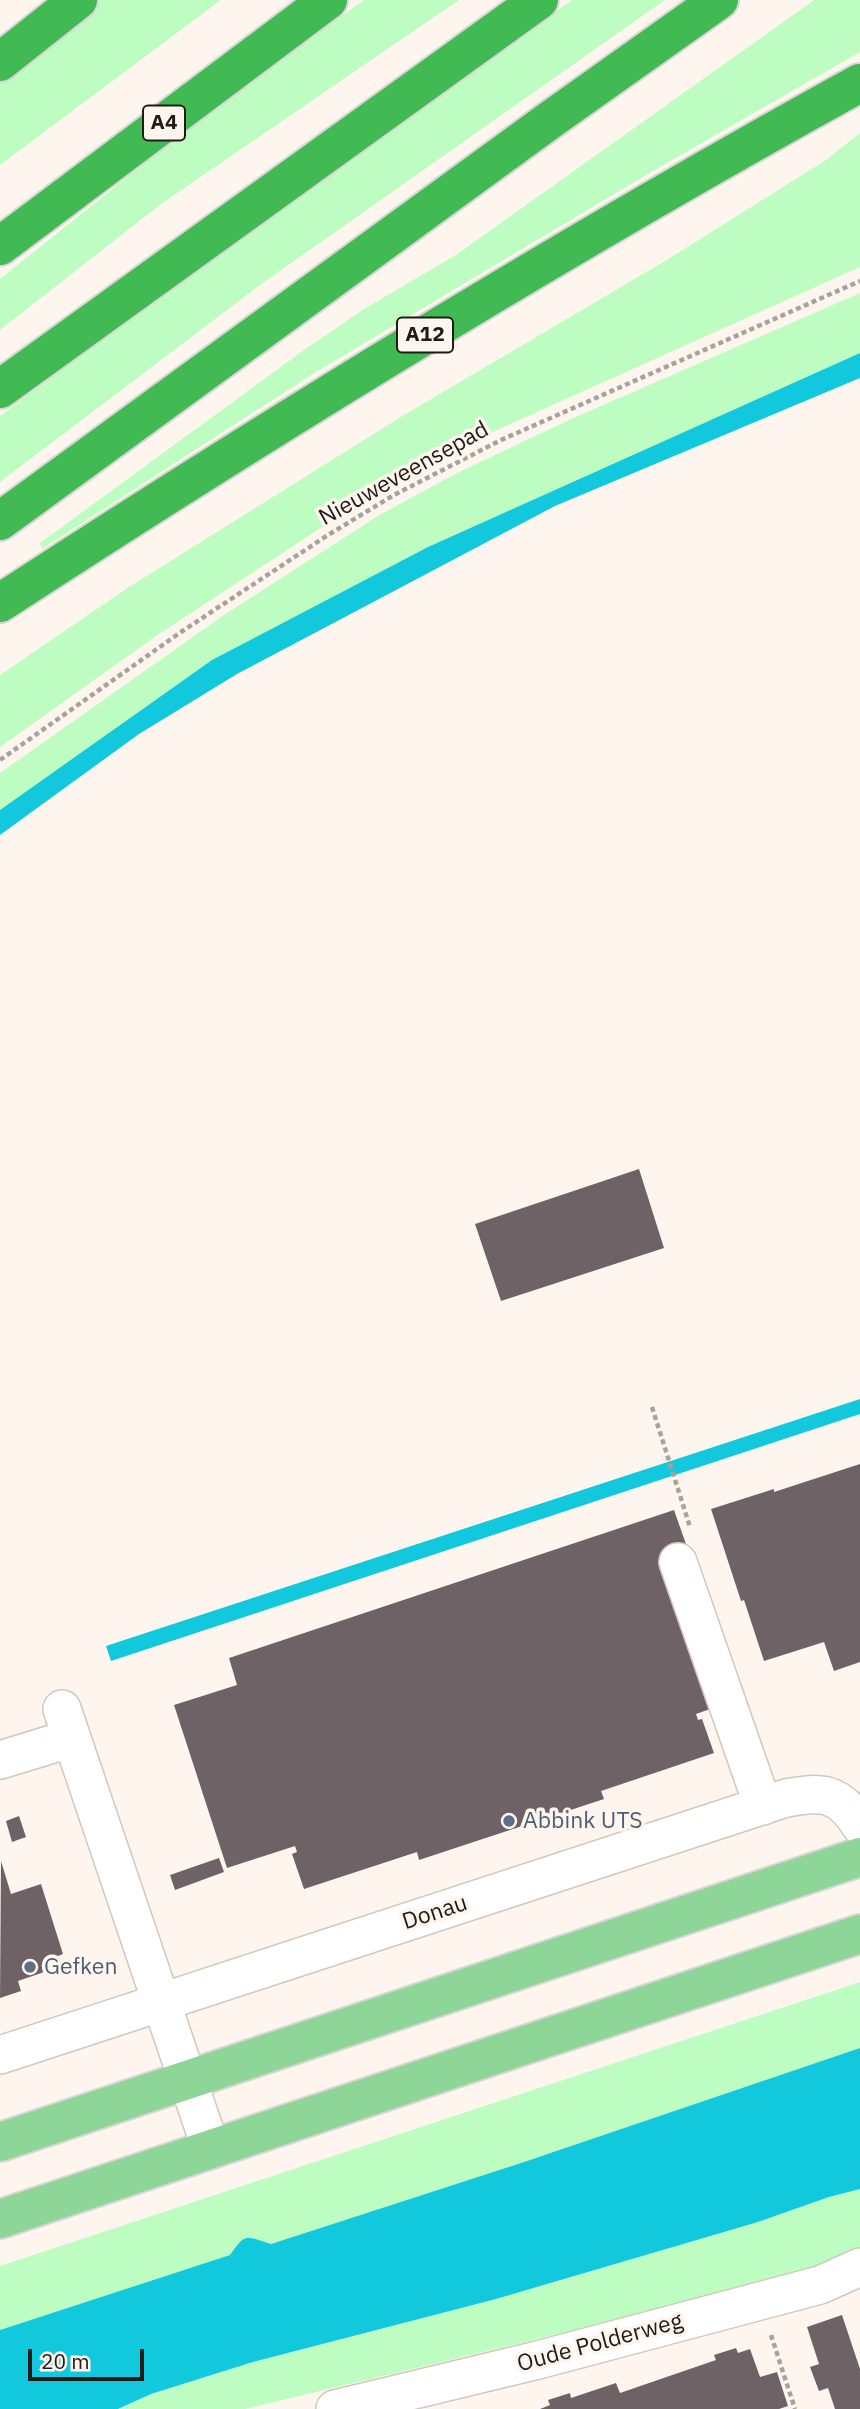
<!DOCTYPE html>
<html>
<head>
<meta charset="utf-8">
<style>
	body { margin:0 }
	#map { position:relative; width:860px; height:2409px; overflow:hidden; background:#fef6ee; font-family:"IBM Plex Sans",sans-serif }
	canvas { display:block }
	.scale { position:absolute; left:28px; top:2349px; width:116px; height:32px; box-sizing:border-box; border:4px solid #1f1b17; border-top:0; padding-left:9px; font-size:21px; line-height:24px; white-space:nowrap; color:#1f1b17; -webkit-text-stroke:5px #fef6ee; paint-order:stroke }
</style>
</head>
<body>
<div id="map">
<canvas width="860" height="2409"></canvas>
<div class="scale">20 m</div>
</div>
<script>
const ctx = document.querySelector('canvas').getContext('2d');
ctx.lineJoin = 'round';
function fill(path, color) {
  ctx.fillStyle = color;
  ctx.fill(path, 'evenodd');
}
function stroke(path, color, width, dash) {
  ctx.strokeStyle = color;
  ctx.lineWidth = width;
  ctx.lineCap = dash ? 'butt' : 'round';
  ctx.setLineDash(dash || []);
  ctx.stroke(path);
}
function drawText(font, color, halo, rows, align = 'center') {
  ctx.font = font + ' "IBM Plex Sans",sans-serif';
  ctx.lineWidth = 7;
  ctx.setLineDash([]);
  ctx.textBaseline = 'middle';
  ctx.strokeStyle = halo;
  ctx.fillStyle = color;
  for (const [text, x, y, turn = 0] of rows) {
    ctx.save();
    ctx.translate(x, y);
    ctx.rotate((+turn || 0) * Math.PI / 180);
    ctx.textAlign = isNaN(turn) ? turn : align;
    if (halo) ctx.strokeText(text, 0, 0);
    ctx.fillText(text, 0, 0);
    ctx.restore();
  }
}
const green = new Path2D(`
	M94,0H221L0,165V76Z
	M364,0H459L161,204L0,330V279L225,99Z
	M572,0H665L260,285L0,482V416L230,243Z
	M814,0H860V52L653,171L316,372L42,549L40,543L304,350L364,309L456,255Z
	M860,133V267L477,439L371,495L159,634L0,747V675L129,587L399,418L670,258L826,160Z
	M860,293V353L428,547L212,660L0,810V773L224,615L381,514L461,471L571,419Z
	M860,1982V2048L521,2163L271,2244C246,2236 245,2232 230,2255L0,2330V2266Z
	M860,2189V2251L808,2274L245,2409H118L151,2394L253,2362L496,2299L758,2222L829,2197Z`);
const water = new Path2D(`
	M860,353V378L555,506L237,674L139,734L0,835V810L212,660L428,547Z
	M860,1399V1414L111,1661L106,1646Z
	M860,2048V2189L829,2197L758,2222L496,2299L253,2362L151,2394L118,2409H0V2330L230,2255C246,2232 245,2236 271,2244L521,2163Z`);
const building = new Path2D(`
	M639,1169L664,1248L501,1301L475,1224Z
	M860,1464V1662L834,1671L824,1642L764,1661L744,1600L741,1601L711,1509L774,1489V1492Z
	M674,1510L687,1547L713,1708L696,1714L698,1720L702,1719L714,1753L601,1791L604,1799L419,1860L417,1852L304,1889L292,1854L297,1852L295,1846L227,1868L174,1705L237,1685L229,1658Z
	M19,1816L26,1837L12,1842L6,1821Z
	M219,1858L224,1872L175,1890L170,1875Z
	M1,1861L11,1894L41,1884L63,1954L53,1958L56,1968L18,1981L21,1991L0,1998Z
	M842,2315L860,2369V2409H835L828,2388L819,2391L810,2367L819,2364L807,2327Z
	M736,2348L738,2353L750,2349L760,2377L777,2372L788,2406L779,2409H540L550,2405L548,2400L570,2393L571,2398L616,2383L620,2393L716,2360L714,2355Z`);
const path = new Path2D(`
	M0,760L181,632L328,535L394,495L501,440L860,281
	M652,1407L690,1527
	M771,2335L795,2409`);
const minor = new Path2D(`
	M678,1562L763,1806
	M62,1709L211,2149
	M0,1760L72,1738
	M0,2055L786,1798C822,1791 839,1792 860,1825
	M335,2409L538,2360L820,2285L860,2267`);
const major = new Path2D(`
	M0,2142L860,1857
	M0,2219L860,1934`);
const highway = new Path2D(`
	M0,62L78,0
	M0,246L328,0
	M0,389L539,0
	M0,521L550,120L719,0
	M0,603C281,420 566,245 860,83`);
const markers = [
	[509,1821,7,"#5c6f8a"],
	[30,1967,7,"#5c6f8a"]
];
const shields = [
	[164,123,42],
	[425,335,56]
];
const shieldNames = [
	["A4",164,123],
	["A12",425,335]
];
const streetNames = [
	["Nieuweveensepad",404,474,-29],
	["Donau",435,1913,-18],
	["Oude Polderweg",600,2343,-15]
];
const serviceNames = [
	["Abbink UTS",523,1821],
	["Gefken",44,1967]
];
fill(green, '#bdfdc1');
fill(water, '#12c8dc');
fill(building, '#6f6266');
stroke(minor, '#d1c8bd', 40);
stroke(major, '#d7d6d5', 42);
stroke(highway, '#d7d6d5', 42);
stroke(path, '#a9a29c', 4.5, [5, 3.5]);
stroke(minor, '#fff', 37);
stroke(major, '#8ed698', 38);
stroke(highway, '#42ba54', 38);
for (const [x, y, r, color] of markers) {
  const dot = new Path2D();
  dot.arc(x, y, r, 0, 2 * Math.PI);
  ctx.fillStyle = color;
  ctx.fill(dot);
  stroke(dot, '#fef6ee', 2.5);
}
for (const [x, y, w] of shields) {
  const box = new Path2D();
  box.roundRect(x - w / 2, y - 17.5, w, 35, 5);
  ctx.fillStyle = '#fef6ee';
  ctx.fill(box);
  stroke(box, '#1f1b17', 2);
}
drawText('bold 21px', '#1f1b17', null, shieldNames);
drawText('23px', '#1f1b17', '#fef6ee', streetNames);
drawText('23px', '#4e5e75', '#fef6ee', serviceNames, 'left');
</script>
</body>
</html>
